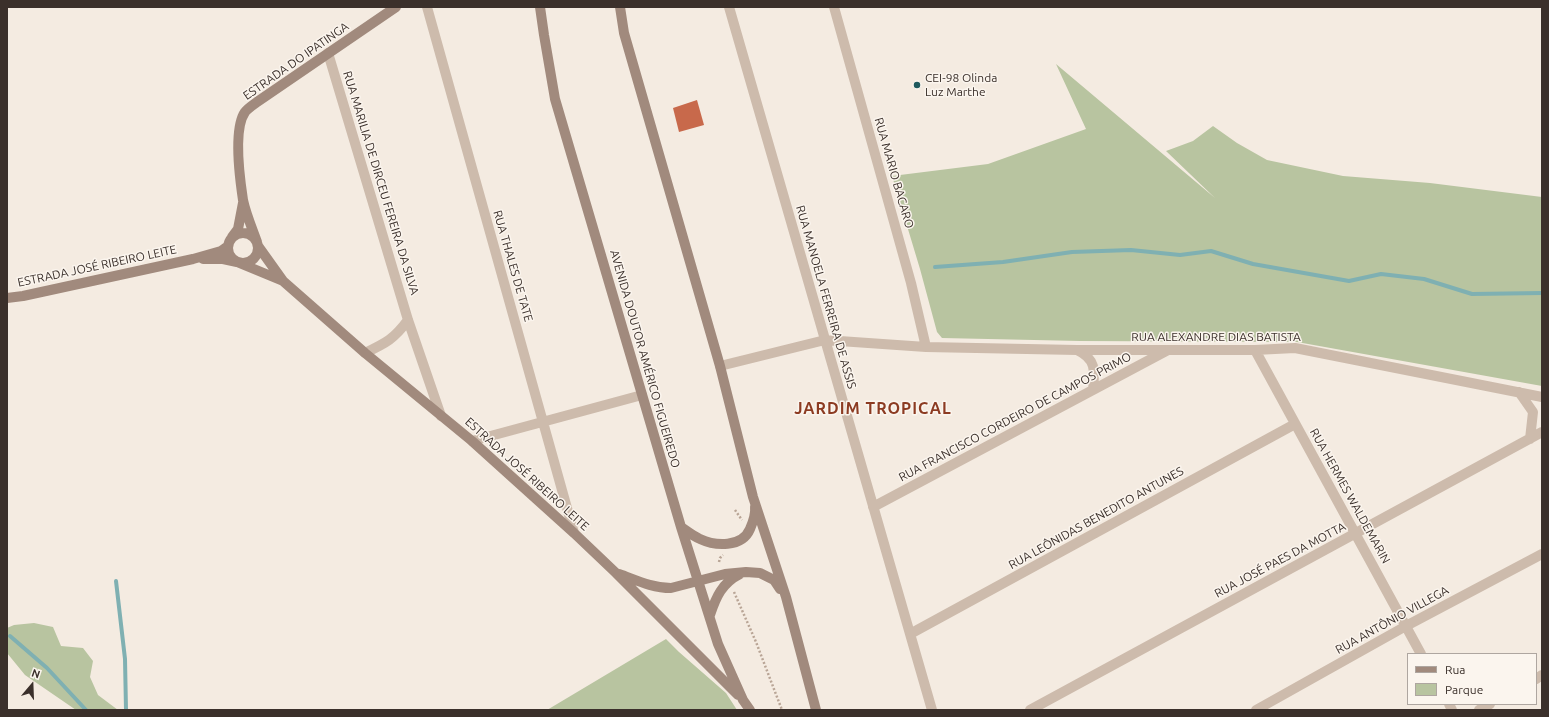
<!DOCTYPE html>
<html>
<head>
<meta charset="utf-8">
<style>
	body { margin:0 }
	#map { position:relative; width:1549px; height:717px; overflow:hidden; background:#f4ebe1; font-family:Ubuntu,sans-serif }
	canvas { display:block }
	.frame { position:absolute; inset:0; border:8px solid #3b302b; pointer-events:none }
	.legend { position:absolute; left:1407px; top:653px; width:130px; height:52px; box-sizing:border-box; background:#fbf5ee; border:1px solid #aea6a0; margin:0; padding:5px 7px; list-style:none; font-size:12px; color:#3b302b }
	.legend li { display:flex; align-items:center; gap:8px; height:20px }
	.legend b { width:20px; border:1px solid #aea6a0 }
	.north { position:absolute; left:12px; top:665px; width:40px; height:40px; -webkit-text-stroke:3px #fbf5ee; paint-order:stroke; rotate:19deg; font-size:11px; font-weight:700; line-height:16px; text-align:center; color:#3b302b }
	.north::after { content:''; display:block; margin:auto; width:14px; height:18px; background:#3b302b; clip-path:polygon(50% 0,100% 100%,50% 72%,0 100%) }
</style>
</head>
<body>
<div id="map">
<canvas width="1549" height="717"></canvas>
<div class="frame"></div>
<ul class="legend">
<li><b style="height:5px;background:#a18a7d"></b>Rua</li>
<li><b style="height:11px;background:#b8c4a0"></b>Parque</li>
</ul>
<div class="north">N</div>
</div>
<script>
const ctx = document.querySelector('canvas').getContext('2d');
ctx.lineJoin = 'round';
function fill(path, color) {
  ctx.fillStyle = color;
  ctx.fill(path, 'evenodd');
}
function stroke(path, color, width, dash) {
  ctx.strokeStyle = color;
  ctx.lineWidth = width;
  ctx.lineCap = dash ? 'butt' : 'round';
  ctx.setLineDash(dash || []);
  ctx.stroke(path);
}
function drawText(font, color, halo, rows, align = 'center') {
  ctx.font = font + ' Ubuntu,sans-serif';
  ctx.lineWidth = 3;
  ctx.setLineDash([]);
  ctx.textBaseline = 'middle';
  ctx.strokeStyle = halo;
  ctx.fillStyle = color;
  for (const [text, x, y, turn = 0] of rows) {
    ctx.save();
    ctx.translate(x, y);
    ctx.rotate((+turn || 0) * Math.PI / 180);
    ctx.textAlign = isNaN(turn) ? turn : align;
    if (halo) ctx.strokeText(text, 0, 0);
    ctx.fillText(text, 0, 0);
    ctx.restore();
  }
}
const green = new Path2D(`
	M1056,64L1215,198L1166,151L1193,141L1213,126L1237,143L1267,160L1343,176L1430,183L1542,197V386L1297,342L1080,341L942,338L937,332L920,269L892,176L988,164L1086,129Z
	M34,623L53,627L61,646L83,648L93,661L90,677L98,695L118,710H76L25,675L7,653V628L14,625Z
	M666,639L679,652L726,693L737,710H547Z`);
const stream = new Path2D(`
	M935,267L1003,262L1072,252L1131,250L1180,255L1211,251L1253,264L1349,281L1381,274L1424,279L1472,294L1542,293
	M116,581L125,659L126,710
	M10,636L47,668L86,710`);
const building = new Path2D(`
	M697,100L704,125L679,132L673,108Z`);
const path = new Path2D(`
	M735,510L742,520
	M719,562L720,558L723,555
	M734,592L756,642L782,710`);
const minor = new Path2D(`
	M427,7L574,533
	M729,7L932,710
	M834,7L911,283L926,347
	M328,53L408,320L441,416
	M1077,350C1096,359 1095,370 1093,390
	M1255,350L1421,654
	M365,353C386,343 394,339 408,320
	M720,366L825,340L926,347L1077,350H1255L1295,348L1542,397
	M1519,392L1533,412L1530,439
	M472,441L642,395
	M873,507L1168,350
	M910,634L1295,424
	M1536,679L1542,675
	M1449,704L1452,710
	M1030,710L1542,432
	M1256,710L1406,626L1542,554
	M1479,710L1490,704`);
const secondary = new Path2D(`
	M540,7L544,35L555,99L681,527L718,644L743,700L750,710
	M620,7L624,33L720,366L753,497L786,597L816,710
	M228 248a15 15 0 1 1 30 0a15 15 0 1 1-30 0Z
	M232,237L238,229L243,203
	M257,242C252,228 246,214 243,200C240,180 233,129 245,112C248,108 253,105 257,102L396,7
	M258,246L283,281L365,353L472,441L574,533L616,573L738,695
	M203,259H223L237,262L283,281
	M7,298L23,296L193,259L221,251L228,246
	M681,527C687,531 693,536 700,539C715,546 742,548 750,529C753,522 756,514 755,507
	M619,574C636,580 652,588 671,588L725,574L746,572L760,573L774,580L780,589
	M710,615C716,597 722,583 740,574`);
const markers = [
	[917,85,4,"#1f5a5e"]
];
const streetNames = [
	["ESTRADA DO IPATINGA",296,61,-35],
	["RUA MARIO BACARO",894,173,74],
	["RUA MARILIA DE DIRCEU FEREIRA DA SILVA",381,183,73],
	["ESTRADA JOSÉ RIBEIRO LEITE",97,266,-12],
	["RUA THALES DE TATE",513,266,74],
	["RUA MANOELA FERREIRA DE ASSIS",826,297,74],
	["RUA ALEXANDRE DIAS BATISTA",1216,337],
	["AVENIDA DOUTOR AMÉRICO FIGUEIREDO",645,359,74],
	["RUA FRANCISCO CORDEIRO DE CAMPOS PRIMO",1015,417,-28],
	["ESTRADA JOSÉ RIBEIRO LEITE",527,474,42],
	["RUA HERMES WALDEMARIN",1350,496,61],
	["RUA LEÔNIDAS BENEDITO ANTUNES",1096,518,-29],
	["RUA JOSÉ PAES DA MOTTA",1280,560,-28],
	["RUA ANTÔNIO VILLEGA",1392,620,-29]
];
const poiNames = [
	["CEI-98 Olinda",925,78],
	["Luz Marthe",925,92]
];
const districtNames = [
	["JARDIM TROPICAL",873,409]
];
fill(green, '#b8c4a0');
stroke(stream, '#7fb0b2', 4);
fill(building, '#c8694b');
stroke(path, '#b9a596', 2.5, [2, 2]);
stroke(minor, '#cdbbac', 10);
stroke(secondary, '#a18a7d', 10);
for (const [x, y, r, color] of markers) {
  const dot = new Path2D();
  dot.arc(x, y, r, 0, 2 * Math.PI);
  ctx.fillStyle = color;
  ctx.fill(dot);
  stroke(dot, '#fbf5ee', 1.5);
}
drawText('12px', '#3b302b', '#fbf5ee', streetNames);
drawText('12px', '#3b302b', '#fbf5ee', poiNames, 'left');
ctx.letterSpacing = '1px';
drawText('bold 16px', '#8c3b22', '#fbf5ee', districtNames);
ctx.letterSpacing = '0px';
</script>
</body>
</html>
